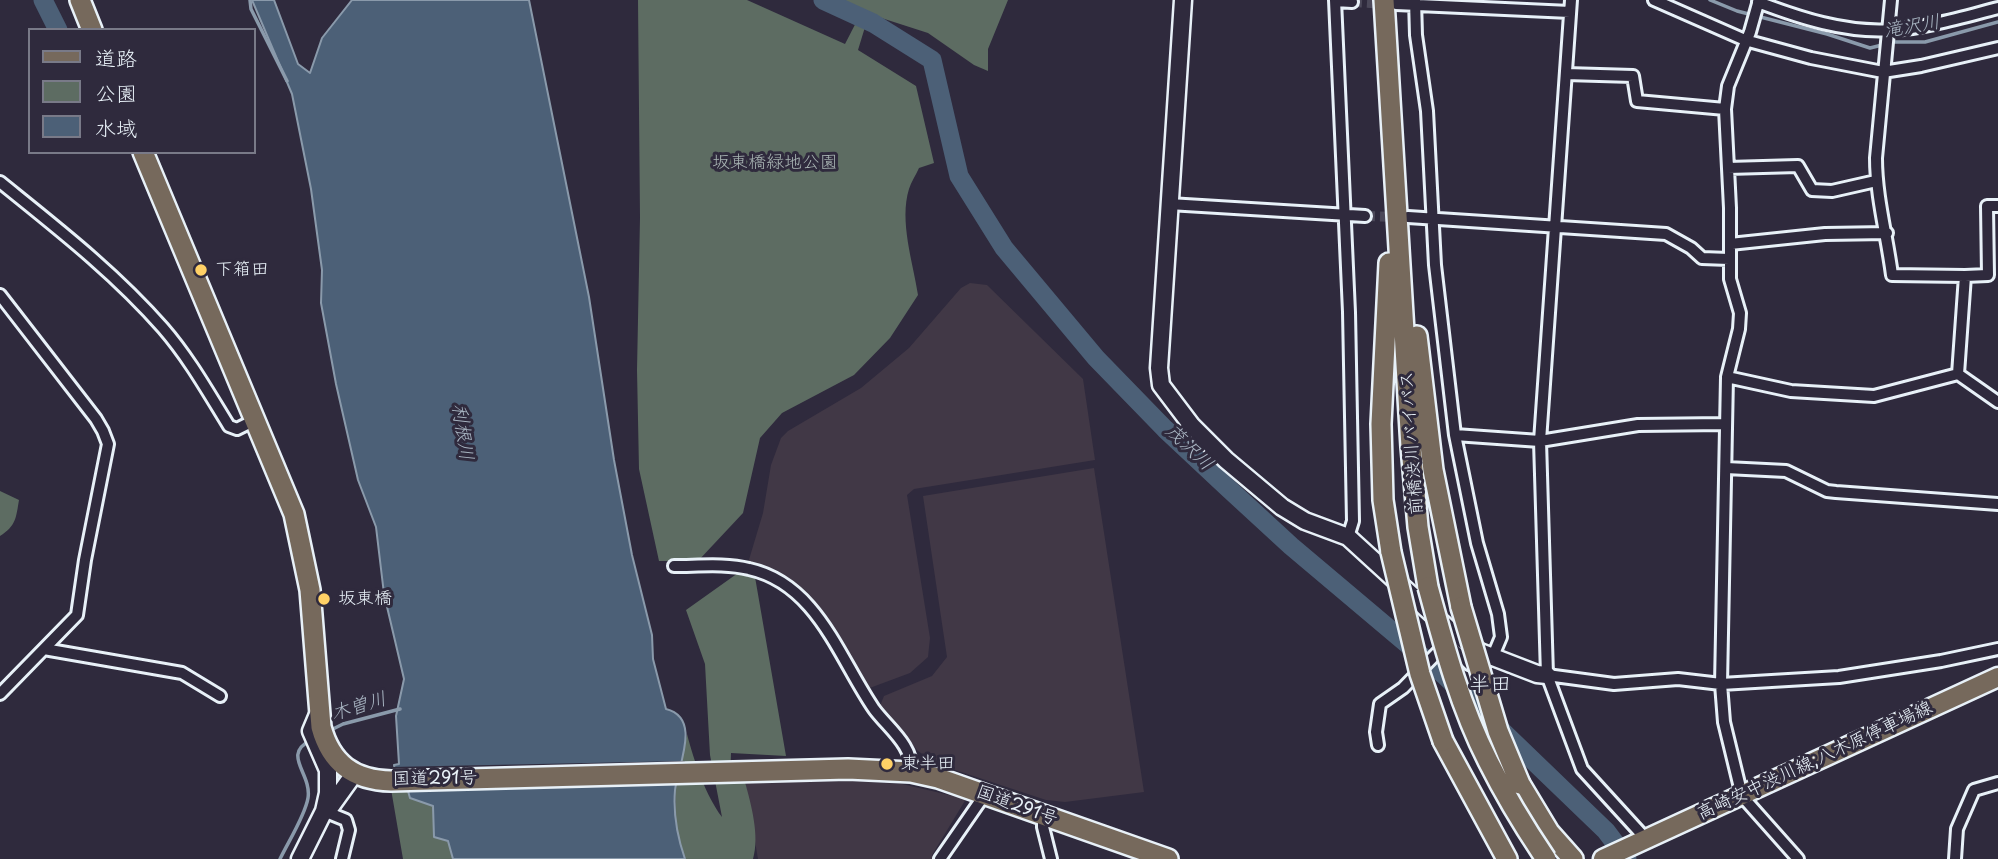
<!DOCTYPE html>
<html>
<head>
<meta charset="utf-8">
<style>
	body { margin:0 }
	#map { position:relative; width:1998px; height:859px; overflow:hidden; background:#2f2a3d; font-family:"Playpen Sans","Klee One",sans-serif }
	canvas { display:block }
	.legend { position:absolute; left:28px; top:28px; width:228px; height:126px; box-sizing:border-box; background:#2f2a3d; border:2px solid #797a88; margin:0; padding:9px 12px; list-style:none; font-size:21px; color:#e8f1f8 }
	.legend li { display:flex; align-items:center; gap:14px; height:35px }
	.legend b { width:35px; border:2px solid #797a88 }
</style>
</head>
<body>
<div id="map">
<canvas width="1998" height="859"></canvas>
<ul class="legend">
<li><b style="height:9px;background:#76695c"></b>道路</li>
<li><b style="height:19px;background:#5d6c62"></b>公園</li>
<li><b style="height:19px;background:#4c6077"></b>水域</li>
</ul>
</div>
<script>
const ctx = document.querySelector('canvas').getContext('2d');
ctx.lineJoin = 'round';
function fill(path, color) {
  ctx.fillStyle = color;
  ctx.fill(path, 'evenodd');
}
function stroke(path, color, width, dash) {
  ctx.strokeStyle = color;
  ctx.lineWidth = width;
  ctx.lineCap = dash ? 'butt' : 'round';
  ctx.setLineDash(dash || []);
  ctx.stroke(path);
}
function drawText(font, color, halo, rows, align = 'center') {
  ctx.font = font + ' "Playpen Sans","Klee One",sans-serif';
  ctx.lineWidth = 6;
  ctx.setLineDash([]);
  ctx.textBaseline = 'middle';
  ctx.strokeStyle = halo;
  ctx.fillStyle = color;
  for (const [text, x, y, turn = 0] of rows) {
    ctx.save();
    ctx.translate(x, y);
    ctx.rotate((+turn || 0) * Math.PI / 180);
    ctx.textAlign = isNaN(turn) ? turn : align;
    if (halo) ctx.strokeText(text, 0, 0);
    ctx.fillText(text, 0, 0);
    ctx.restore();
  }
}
const built = new Path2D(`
	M970,283L987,285L1083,379L1095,460L914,489L907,495L930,638L928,657L910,673L867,689L825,616L809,595L782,577L777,570L748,563L763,513L771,465L781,438L788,431L861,388L909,348L961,288Z
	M1094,468L1144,792L1065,802L1046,800L937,764L918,751L883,712L880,706L884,696L932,676L947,657L923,496Z
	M853,781L902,784L966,799L932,855L938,859H758L745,782Z`);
const green = new Path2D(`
	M638,0H747L845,44L863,9L841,0H1008L988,49V71L974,65L928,33L869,14L858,50L916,86L934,163L919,168C916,175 911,182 909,189C899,221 913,262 918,295L890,338L854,375L782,413L760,438L743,513L698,561H659L639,469L637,370L640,218Z
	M0,491L19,500C16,518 16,526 0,536Z
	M738,573L755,577L786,756L731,753L730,782H745C751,804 760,836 753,859H685L676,831L675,790L687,734C694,761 706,796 722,817L710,755L705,664L686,610Z
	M391,789L408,791L411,798L433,806L434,836L448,841L453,859H403Z`);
const water = new Path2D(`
	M252,0H274L298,64L310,73L322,38L352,0H529L589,297L614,460L632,555L652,635L653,659L666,709C702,718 678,765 675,790C673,814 677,836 685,859H453L448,841L434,837L433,806L410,798L408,791L398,790L394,765L399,764L396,716L404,679L384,594L376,527L358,480L336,384L321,303L322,270L311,189L292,94Z`);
const pier = new Path2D(`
	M685,761L681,781L394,788L391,767Z`);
const stream = new Path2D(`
	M250,0L251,9L287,81
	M1710,0L1737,11L1827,34L1870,48L1894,42H1925L1998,22
	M331,730L343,724L400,709
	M280,859C288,842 305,816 308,798C312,773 281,755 311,740`);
const river = new Path2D(`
	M43,0L58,30
	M823,0L873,23L932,60L959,176L1004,248L1096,358L1165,429L1228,488L1291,546L1444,675L1606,831L1627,859`);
const streetTunnel = new Path2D(`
	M1352,2L1386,4
	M1365,216L1402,217`);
const street = new Path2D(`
	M1335,0L1349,312L1353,521L1348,537
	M1571,0L1540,441L1547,675L1582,769L1645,838
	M1654,0L1745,40L1811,58L1883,72L1921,66L1998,48
	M1759,0L1750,32L1728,86L1725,109L1730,208V279L1740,313L1739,329L1727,377L1721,684L1724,722L1742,796L1798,859
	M1891,0L1876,158C1876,197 1887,236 1892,275L1965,276L1958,374L1998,402
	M1335,1L1352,2
	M1758,2C1800,18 1845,33 1891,30C1927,28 1963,17 1998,8
	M1396,4L1570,12
	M1566,74L1633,76L1637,101L1725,109
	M1728,168L1798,166L1812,190L1832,191L1876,181
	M0,182C57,228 115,273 163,328C189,358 208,392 229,426L237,429L253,421
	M1169,204L1365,216
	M1408,217L1666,234L1691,248L1702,258L1729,259
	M1730,244L1825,234L1887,233
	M1965,276L1988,275L1987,206H1998
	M0,295L96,419L103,431L108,444L85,560L77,615L0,694
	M1727,377L1791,391L1874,396L1958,374
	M1455,435L1540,441L1638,425L1725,424
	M1726,468L1786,471L1827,491L1836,492L1998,504
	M674,566C698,566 726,563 749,569C817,584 839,658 874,709C888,728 914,746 911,772
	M44,649L182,673L220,696
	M1547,675L1614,684L1678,679L1721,684L1839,677L1941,661L1998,649
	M1378,745L1376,732L1380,704L1403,688L1438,652L1452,647L1469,664L1474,666L1483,665L1493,656L1501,637L1498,614L1477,543L1455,435L1435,265L1427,111L1416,35L1415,0
	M324,811L346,820L349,830L342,859
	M1043,815V827L1051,859
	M940,859L985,794
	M1955,859L1957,829L1974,790L1998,783`);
const secondary = new Path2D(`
	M1183,0L1159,368L1161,385L1192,426L1226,460L1282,507L1305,521L1348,537L1452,632L1480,652L1537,674L1547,675
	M319,712L311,731L328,770V793L324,811
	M300,859L324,811L331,806L354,774`);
const primary = new Path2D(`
	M1603,859L1998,677`);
const highway = new Path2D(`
	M80,0L92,30
	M1384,0L1411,447L1418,527L1428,587
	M143,152L294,514L310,590L321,727C331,764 354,780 391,781L848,769L911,772L938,778L1168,859
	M1389,263L1381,424L1383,500L1391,552
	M1417,336L1433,470L1461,607
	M1443,741L1507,859
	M1520,784L1549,832L1573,859`);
const highwayBridge = new Path2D(`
	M1391,552L1420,674L1443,741
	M1428,587C1444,646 1460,706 1488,761C1505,795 1525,828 1546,859
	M1461,607L1498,731L1520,784`);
const markers = [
	[201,270,7,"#ffd166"],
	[324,599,7,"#ffd166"],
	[887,764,7,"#ffd166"]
];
const parkNames = [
	["坂東橋緑地公園",775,163]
];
const poiNames = [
	["下箱田",215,270],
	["坂東橋",338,599],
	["東半田",901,764]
];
const streetNames = [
	["前橋渋川バイパス",1412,443,-94],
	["高崎安中渋川線;八木原停車場線",1815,761,-25],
	["国道291号",435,779,-1],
	["国道291号",1017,806,20]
];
const waterNames = [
	["滝沢川",1912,27,-10],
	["利根川",462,432,82],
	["茂沢川",1189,448,44],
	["木曽川",359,707,-17]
];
const quarterNames = [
	["半田",1490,685]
];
fill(built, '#413846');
fill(green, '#5d6c62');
fill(water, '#4c6077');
stroke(water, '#8a9aab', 2);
fill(pier, '#2f2a3d');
stroke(stream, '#8a9aab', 3.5);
stroke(river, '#4c6077', 19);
stroke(streetTunnel, '#4b4859', 10, [10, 5]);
stroke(street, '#e8f1f8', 16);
stroke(secondary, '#e8f1f8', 21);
stroke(primary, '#e8f1f8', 23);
stroke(highway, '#e8f1f8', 24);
stroke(street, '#2f2a3d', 10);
stroke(secondary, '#2f2a3d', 16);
stroke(primary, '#76695c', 18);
stroke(highway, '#76695c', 19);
stroke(highwayBridge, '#e8f1f8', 24, []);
stroke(highwayBridge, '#76695c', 19);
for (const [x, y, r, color] of markers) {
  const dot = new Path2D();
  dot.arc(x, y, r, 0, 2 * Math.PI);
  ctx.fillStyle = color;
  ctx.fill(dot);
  stroke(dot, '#2f2a3d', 2.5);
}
drawText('18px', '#a9b5b4', '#2f2a3d', parkNames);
drawText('18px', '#e8f1f8', '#2f2a3d', poiNames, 'left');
drawText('18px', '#e8f1f8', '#2f2a3d', streetNames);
drawText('italic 19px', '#aab7c4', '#2f2a3d', waterNames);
drawText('21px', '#e8f1f8', '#2f2a3d', quarterNames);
</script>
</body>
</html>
